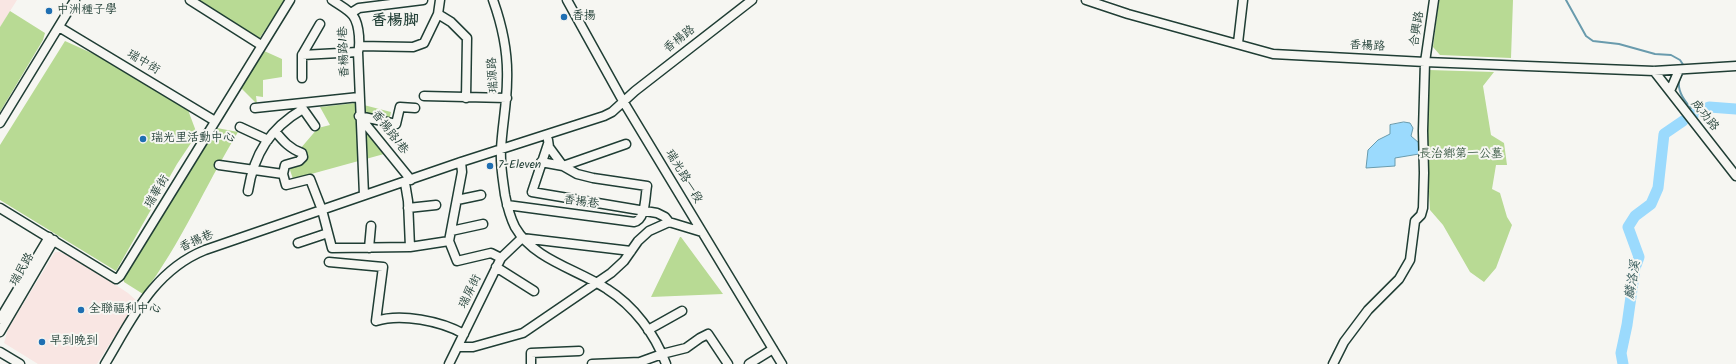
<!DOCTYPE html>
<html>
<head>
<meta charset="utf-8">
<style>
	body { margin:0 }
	canvas { display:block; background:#f6f6f2 }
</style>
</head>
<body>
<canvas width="1736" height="364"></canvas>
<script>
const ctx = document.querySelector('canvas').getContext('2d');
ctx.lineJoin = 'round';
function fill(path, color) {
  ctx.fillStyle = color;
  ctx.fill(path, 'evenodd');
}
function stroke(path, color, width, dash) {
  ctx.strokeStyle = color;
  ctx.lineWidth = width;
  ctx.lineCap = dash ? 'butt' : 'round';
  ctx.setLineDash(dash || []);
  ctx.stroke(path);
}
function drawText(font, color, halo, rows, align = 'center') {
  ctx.font = font + ' Kalam,"LXGW WenKai TC",sans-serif';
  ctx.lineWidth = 4;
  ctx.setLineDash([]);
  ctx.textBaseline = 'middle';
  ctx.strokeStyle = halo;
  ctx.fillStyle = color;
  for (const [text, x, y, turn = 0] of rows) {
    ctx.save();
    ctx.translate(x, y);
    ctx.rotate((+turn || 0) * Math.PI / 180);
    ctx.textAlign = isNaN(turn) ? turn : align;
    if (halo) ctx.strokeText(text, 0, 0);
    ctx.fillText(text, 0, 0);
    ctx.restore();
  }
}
const built = new Path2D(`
	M0,0H17L0,27Z
	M55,252H60L79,261L128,293L137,301L97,364H38L4,343L8,329Z`);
const green = new Path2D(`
	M196,0H285L259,39Z
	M1439,0H1513L1511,58L1440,55L1433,47Z
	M10,11L45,33L43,40L0,112V27Z
	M65,41L96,55L188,110L197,134L177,164L116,271L0,200V145Z
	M262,50L282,59V77L263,80V97L256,96L257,104L240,87Z
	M1429,70L1494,72L1483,86L1491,135L1504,143L1507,165H1496L1492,189L1500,193L1507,217L1512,225L1496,268L1484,282L1470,272L1443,225L1430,210L1425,133L1427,81Z
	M356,103L391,112L388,126L357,119L384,154L293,179L290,170L292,162L300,149L318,128L330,125L320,107Z
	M217,128L238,132C205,186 181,244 143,294L124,282V279Z
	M680,237H681L723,294L651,297Z`);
const water = new Path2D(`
	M1404,122L1410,123L1413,128L1411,136L1419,143V154L1395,158V166L1366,168L1368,150L1378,140L1390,134V125Z`);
const stream = new Path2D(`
	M1566,0L1586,36L1593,41L1619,44L1655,54L1671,55L1680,60L1684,66
	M1683,72C1682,74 1681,76 1680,78C1675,91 1687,104 1695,113`);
const river = new Path2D(`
	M1695,113L1709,107L1736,109
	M1623,364L1621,353L1627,325L1635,268L1639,257L1628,227L1635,216L1651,204L1658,188L1664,134L1683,121`);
const minor = new Path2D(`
	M190,0L261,45
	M332,0C350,12 357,13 359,36C359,42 360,46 358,52L364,195
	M493,0C502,25 508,54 507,80C507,104 502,126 501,150C500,165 503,180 505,195C507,205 510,217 515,227C534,260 577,269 607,289C634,306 655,334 666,364
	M567,0L623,101L782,364
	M1086,0L1128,14L1273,54L1425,62L1654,71L1736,66
	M351,13L359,8L423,0
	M438,14L451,22L467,38L466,98
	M59,27L215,121
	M1238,43L1243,0
	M360,46L413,47L424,43L438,14L440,0
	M302,55L358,52
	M1654,71L1736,176
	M302,78V55L320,24
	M1670,91L1679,70
	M424,96L507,98
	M255,108L359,97
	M359,116L411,180
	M359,116L396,124L400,107L415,108
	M0,123L75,0
	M240,127L268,140
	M275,131C283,141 290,149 302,153L303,157L299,161L285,165L283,174
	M548,140L549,147L563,166
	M548,144L532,192L657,213L665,217L669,222L702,232
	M461,162L462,172L449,241L457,261L491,253L501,258
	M219,165L283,174L286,185L310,179L322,210L332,248L410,247L449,241
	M563,166L626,144
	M405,183L408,201L410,247
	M248,191C254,154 270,128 303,109L315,126
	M457,200L481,195
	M507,205L634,222C646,220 645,196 647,186L593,178L577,174L563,166L541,162
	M0,208L116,279L120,276L290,0
	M408,208L436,205
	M451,231L483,224
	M298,243L328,233
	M369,248L371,226
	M329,262L383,267L376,321C401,313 441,321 464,334
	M496,267L534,291
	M0,319L49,237
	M648,330L682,311
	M0,332L54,240
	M458,347H473L523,333L611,273L624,261L638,241L649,231L669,222
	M0,352L20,364
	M105,364C132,319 153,271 205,250L461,162L604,116L612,112L635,91L752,0
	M449,364L501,258L522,238L631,251
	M531,364V353L579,351
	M592,364L640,362L662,354L686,348L700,338L708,334L728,364
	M749,364L773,349
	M1333,364L1344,342L1368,310L1399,279L1410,260L1415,221L1421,215L1423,208L1424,173L1423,131L1425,62L1434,0`);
const markers = [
	[49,11,4,"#1f6fb2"],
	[564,17,4,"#1f6fb2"],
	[143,139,4,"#1f6fb2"],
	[490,166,4,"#1f6fb2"],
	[81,310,4,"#1f6fb2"],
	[42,342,4,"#1f6fb2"]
];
const poiNames = [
	["中洲種子學",57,11],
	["香揚",572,17],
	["瑞光里活動中心",151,139],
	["7-Eleven",498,166],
	["全聯福利中心",89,310],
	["早到晚到",50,342]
];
const streetNames = [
	["合興路",1418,29,-81],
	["香楊路",680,40,-38],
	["香楊路",1367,47,3],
	["香楊路1巷",345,52,-92],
	["瑞中街",143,63,31],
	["瑞源路",494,75,-93],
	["成功路",1704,116,51],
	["香揚路1巷",389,133,52],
	["瑞光路一段",683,177,59],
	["瑞華街",158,192,-59],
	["香揚巷",581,203,8],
	["香揚巷",197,242,-24],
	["瑞民路",23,270,-60],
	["瑞屏街",471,292,-64]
];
const parkNames = [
	["長治鄉第一公墓",1461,155]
];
const waterNames = [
	["麟洛溪",1634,280,-81]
];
const districtNames = [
	["香楊脚",395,22]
];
fill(built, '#f9e6e3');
fill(green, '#b8da94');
fill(water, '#9bdafd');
stroke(water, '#699bad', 1);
stroke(stream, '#699bad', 2);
stroke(river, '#9bdafd', 11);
stroke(minor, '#1f3d34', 11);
stroke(minor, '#f6f6f2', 8);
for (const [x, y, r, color] of markers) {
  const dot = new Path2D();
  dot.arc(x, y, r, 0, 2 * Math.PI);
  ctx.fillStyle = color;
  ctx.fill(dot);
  stroke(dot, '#f6f6f2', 1.5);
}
drawText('12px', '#1f3d34', '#f6f6f2', poiNames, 'left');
drawText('12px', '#1f3d34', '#f6f6f2', streetNames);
drawText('12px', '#3e5c47', '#f6f6f2', parkNames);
drawText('italic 13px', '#385c5c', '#f6f6f2', waterNames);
drawText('bold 16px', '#1f3d34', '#f6f6f2', districtNames);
</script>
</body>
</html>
